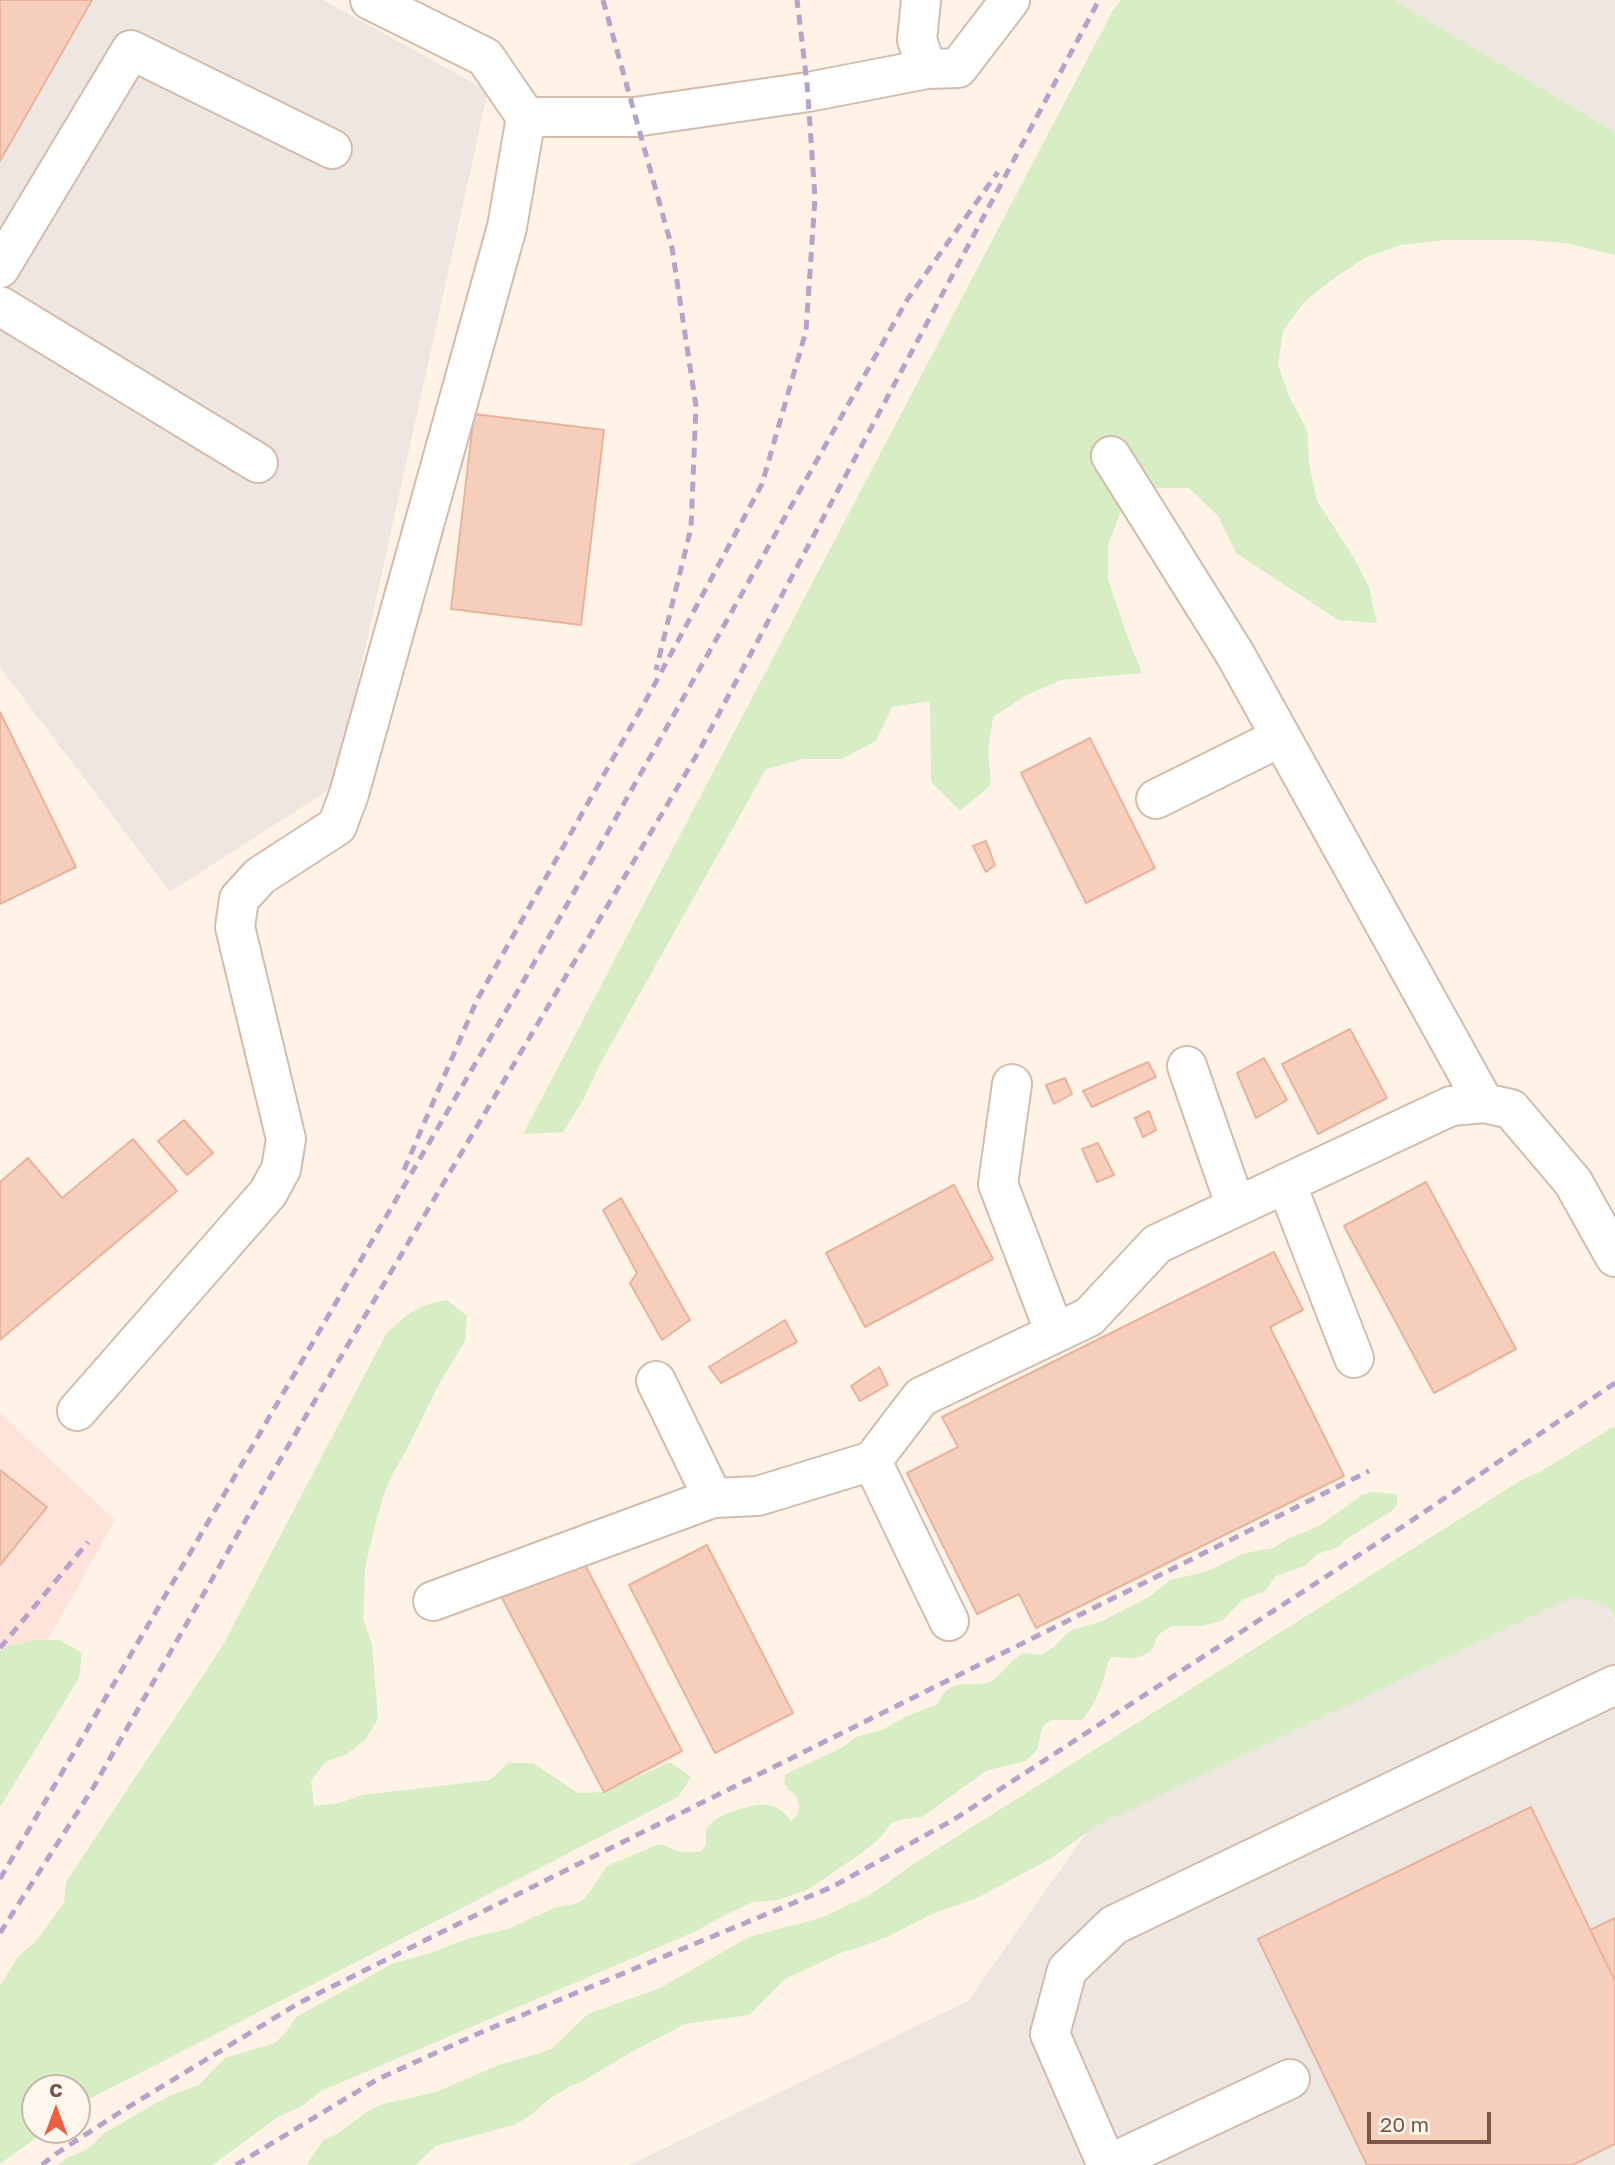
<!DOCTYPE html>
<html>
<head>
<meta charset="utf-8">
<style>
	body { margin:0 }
	#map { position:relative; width:1615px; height:2165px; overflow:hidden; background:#fef3e6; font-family:"Golos Text",sans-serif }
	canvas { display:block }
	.north { position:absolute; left:21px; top:2074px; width:70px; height:70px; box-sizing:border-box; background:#fff7ee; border:2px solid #c9b7ac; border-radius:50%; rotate:0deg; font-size:19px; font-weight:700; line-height:28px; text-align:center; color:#795648 }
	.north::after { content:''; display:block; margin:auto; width:24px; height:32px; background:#ef5e43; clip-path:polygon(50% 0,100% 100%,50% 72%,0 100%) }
	.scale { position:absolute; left:1367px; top:2112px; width:124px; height:32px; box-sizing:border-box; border:4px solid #795648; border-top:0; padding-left:9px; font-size:21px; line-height:24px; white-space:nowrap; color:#795648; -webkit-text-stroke:5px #fff7ee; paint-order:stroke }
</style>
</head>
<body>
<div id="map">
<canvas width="1615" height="2165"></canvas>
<div class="north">С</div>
<div class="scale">20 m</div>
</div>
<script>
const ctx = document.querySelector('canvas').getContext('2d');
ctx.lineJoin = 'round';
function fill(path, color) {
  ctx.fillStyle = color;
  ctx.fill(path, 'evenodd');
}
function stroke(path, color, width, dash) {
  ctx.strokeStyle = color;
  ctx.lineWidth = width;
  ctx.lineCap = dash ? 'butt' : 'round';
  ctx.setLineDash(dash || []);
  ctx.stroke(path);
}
const commercial = new Path2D(`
	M0,1413L115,1520L48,1640H36L11,1645L0,1651Z`);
const industrial = new Path2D(`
	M0,0H323L488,91L335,786L170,892L0,667Z
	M1394,0H1615V132Z
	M1575,1596L1608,1607L1615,1622V2165H630L968,2001L1089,1829Z`);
const green = new Path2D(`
	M1121,0H1394L1615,132V255L1565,243L1526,240H1445L1401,245L1364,258L1333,279L1304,302L1283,331L1278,365L1289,396L1307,430L1309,464L1317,501L1354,558L1369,587L1377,623L1338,620L1236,553L1218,516L1189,488H1150L1121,511L1108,545V579L1129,641L1142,673L1061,680L1025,696L993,717L988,751L991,785L960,811L931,782L930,701L892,707L876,741L842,759H803L766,769L599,1066L584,1098L563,1132L523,1134L1112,12Z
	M447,1300L467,1316L465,1341L439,1384L406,1451L393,1473L383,1496L370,1545L365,1569L363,1619L372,1645L378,1719L365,1740L347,1754L325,1762L311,1781L314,1806L339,1803L363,1795L490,1780L508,1763H533L578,1793L604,1792L670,1762L691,1777L678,1797L89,2099L77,2108V2088H35V2130H47L0,2164V1986L18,1957L36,1941L64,1903L66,1882L223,1645L386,1334C409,1312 416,1306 447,1300Z
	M1613,1427H1615V1619L1608,1607L1575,1596L1094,1827L1050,1859L977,1898L932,1914L889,1936L858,1948L843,1952L785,1979L749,2015L685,2024L628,2054L585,2080L569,2087L552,2097L528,2117L514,2125L435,2146L416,2165H307L323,2140L339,2133L368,2111L383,2104L436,2092L499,2065L534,2055L551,2049L588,2014L660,1988L749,1937L820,1918L870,1895L912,1865L1523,1479L1540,1472Z
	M1370,1492L1388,1493L1397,1495V1505L1392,1511L1345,1540L1339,1547L1317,1554L1305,1566L1276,1576L1265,1591L1242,1600L1224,1619L1217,1622L1201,1626H1171L1158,1635L1151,1651L1144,1655L1136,1658L1111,1657C1105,1666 1106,1675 1102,1684C1097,1697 1091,1710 1082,1720H1051L1045,1724L1041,1731L1038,1749L1026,1761L986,1771L922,1817L899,1820L891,1823L881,1837L863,1852L809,1889L778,1900L753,1902L723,1916L694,1932L321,2091L302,2106L278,2117L212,2165H58L65,2159L89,2148L103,2134L147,2108L172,2095L199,2085L225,2058L275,2043L287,2031L296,2017L394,1963L424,1955L473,1937L508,1929L556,1907L575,1904L583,1900L589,1893L607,1866L657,1845C667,1844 667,1847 675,1850C684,1854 693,1852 702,1851L706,1844V1829C716,1816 726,1814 740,1809C763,1802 776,1801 791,1821C802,1812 801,1805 794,1793L788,1790L784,1782L786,1774L843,1747L856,1737L882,1730L905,1717L938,1704C950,1674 968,1689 990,1682C997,1680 1012,1659 1023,1653L1041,1655L1055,1646L1066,1634L1074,1629L1100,1622L1149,1597L1170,1580L1205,1572L1245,1553L1274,1548L1287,1539L1319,1526L1362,1495Z
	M36,1640H60L82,1653L79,1678L0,1807V1651L11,1645Z`);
const building = new Path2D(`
	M0,0H92L0,161Z
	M474,414L604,430L581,625L451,609Z
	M0,712L76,867L0,904Z
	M1090,738L1155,868L1086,903L1021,773Z
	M986,841L995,865L986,872L973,846Z
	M1350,1029L1387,1098L1318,1134L1282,1064Z
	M1264,1058L1287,1100L1256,1118L1237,1073Z
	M1148,1062L1156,1077L1092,1107L1083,1091Z
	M1065,1078L1072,1094L1054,1104L1046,1085Z
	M1149,1111L1156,1130L1143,1137L1135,1118Z
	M184,1120L213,1153L187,1175L158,1141Z
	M133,1139L177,1191L0,1340V1182L28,1158L62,1198Z
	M1098,1143L1114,1175L1097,1182L1082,1149Z
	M1426,1182L1516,1349L1434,1393L1344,1226Z
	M954,1185L993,1259L865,1327L826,1253Z
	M621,1198L690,1320L662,1340L630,1283L637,1273L603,1210Z
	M1274,1252L1303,1310L1270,1327L1344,1476L1036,1628L1019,1594L977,1614L907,1473L958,1447L942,1417Z
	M785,1320L797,1342L721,1383L709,1367Z
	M879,1367L888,1385L860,1401L851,1386Z
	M0,1470L47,1507L0,1565Z
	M707,1545L793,1713L715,1753L629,1585Z
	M581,1557L682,1751L604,1792L502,1598Z
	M1531,1807L1615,1981V2144L1573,2165H1367L1258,1939Z
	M1615,1918V1981L1590,1930Z`);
const minor = new Path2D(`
	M921,0L917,40L927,69
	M526,117H635L808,92L927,69L958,68L1010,0
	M0,268L131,50L332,149
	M0,306L258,463
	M1111,456L1235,654L1484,1103
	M1156,799L1281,737
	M1187,1066L1236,1207
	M1012,1084L998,1184L1055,1333
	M1286,1183L1354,1358
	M656,1381L713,1498L758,1496L872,1461L921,1397L1089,1317L1157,1244L1451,1106L1484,1103L1511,1109L1573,1182L1615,1257
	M77,1411L268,1193L281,1169L286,1139L235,927L239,899L260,876L337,826L349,794L507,227L526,117L485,57L370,0
	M872,1461L949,1621
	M433,1601L713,1498
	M1107,2165L1050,2034L1067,1970L1114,1925L1615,1685
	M1107,2165L1290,2079`);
const rail = new Path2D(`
	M603,0L672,248L696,406L691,528L656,670
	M404,1170L477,1000L651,691L762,484L806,331L815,198L807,83L797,0
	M0,1648L88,1542
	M0,1879L541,951L907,300L998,172
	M0,1933L93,1788L284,1453L699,751L1099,0
	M42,2165L54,2155L125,2109L299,2003L1369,1471
	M236,2165L378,2079L484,2031L832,1887L953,1820L1408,1523L1615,1383`);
fill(commercial, '#ffe2d9');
fill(industrial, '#eee6e0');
fill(green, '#d7edc3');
fill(building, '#f5cfbc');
stroke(building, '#e9b39b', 2);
stroke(minor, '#d3bcad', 42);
stroke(minor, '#fff', 38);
stroke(rail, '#b5a3c9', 5, [10, 7]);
</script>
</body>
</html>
